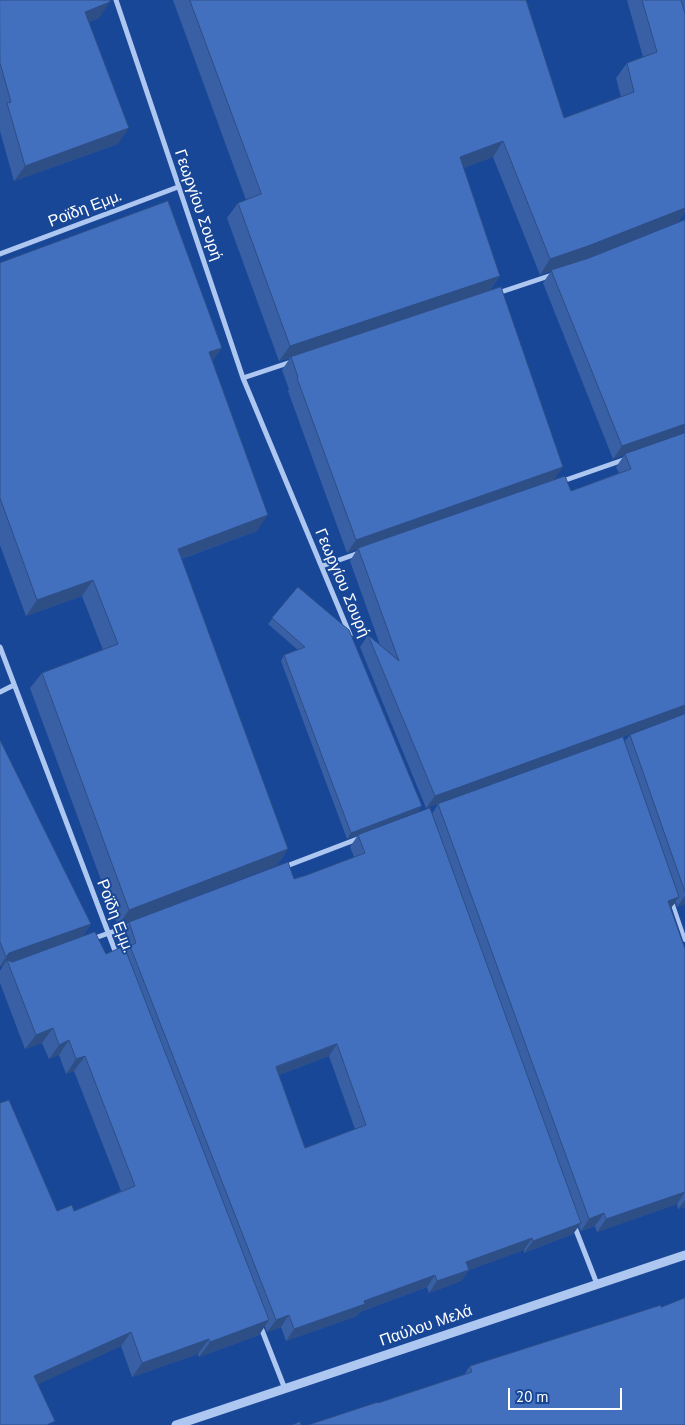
<!DOCTYPE html>
<html>
<head>
<meta charset="utf-8">
<style>
	body { margin:0 }
	#map { position:relative; width:685px; height:1425px; overflow:hidden; background:#194797; font-family:"PT Sans",sans-serif }
	canvas { display:block }
	.scale { position:absolute; left:508px; top:1388px; width:114px; height:22px; box-sizing:border-box; border:2px solid #fff; border-top:0; padding-left:6px; font-size:15px; line-height:18px; white-space:nowrap; color:#fff; -webkit-text-stroke:4px #194797; paint-order:stroke }
</style>
</head>
<body>
<div id="map">
<canvas width="685" height="1425"></canvas>
<div class="scale">20 m</div>
</div>
<script>
const ctx = document.querySelector('canvas').getContext('2d');
ctx.lineJoin = 'round';
function stroke(path, color, width, dash) {
  ctx.strokeStyle = color;
  ctx.lineWidth = width;
  ctx.lineCap = dash ? 'butt' : 'round';
  ctx.setLineDash(dash || []);
  ctx.stroke(path);
}
function fill(path, color) {
  ctx.fillStyle = color;
  ctx.fill(path, 'evenodd');
}
function drawText(font, color, halo, rows, align = 'center') {
  ctx.font = font + ' "PT Sans",sans-serif';
  ctx.lineWidth = 4;
  ctx.setLineDash([]);
  ctx.textBaseline = 'middle';
  ctx.strokeStyle = halo;
  ctx.fillStyle = color;
  for (const [text, x, y, turn = 0] of rows) {
    ctx.save();
    ctx.translate(x, y);
    ctx.rotate((+turn || 0) * Math.PI / 180);
    ctx.textAlign = isNaN(turn) ? turn : align;
    if (halo) ctx.strokeText(text, 0, 0);
    ctx.fillText(text, 0, 0);
    ctx.restore();
  }
}
const service = new Path2D(`
	M672,902L685,940`);
const minor = new Path2D(`
	M116,0L243,378L350,635
	M0,254L178,187
	M498,293L552,275
	M243,378L291,362
	M560,482L626,459
	M322,566L359,553
	M0,647L117,956
	M0,692L14,685
	M284,867L360,838
	M92,939L129,926
	M574,1225L597,1284
	M260,1325L285,1389`);
const tertiary = new Path2D(`
	M176,1425L685,1255`);
const wall = new Path2D(`
	M0,0L99,18L89,22L118,144L14,181L0,131Z
	M173,0H526L564,118L621,97L616,78L627,63L643,57L627,0H685V212L678,222L581,260L685,220V904L677,907L676,902L670,909L685,949V1207L678,1209L677,1204L597,1232L595,1226L581,1231L579,1226L573,1234L524,1253V1250L469,1270L461,1281L429,1293L427,1287L360,1312L357,1316L286,1341L281,1327L267,1332L265,1326L259,1335L199,1357L198,1354L132,1377L121,1346L38,1384L0,1425L57,1211H74L121,1191L74,1071L66,1074L59,1055L49,1059L42,1043L25,1049L0,983V971L3,966L0,967V740L91,924L82,937L106,954L126,951L127,950L121,934L129,922L307,875L354,857L350,847L358,835L432,814L438,804L624,742L630,735L684,715L426,808L360,647L368,635L380,645L350,561L358,548L347,553L288,391L289,389L282,370L290,358L279,361L227,218L238,203L246,200ZM493,157L540,275L551,271L543,283L613,459L625,454L616,467L619,473L571,491L554,480L490,290L500,276L463,168ZM329,1056L355,1129L305,1148L279,1075Z
	M0,263L222,348L212,361L257,531L181,559L288,849L277,865L118,926L30,688L42,673L103,650L82,596L26,616L0,545Z
	M298,587L418,812L347,839L281,661L284,655L298,650L268,624Z
	M661,1307L685,1425L378,1403L464,1375L470,1366Z`);
const shadedWall = new Path2D(`
	M110,2L99,18L74,28L85,12Z
	M129,128L118,144L14,181L25,166Z
	M503,141L493,157L449,173L460,157Z
	M685,208V212L678,222L578,262L540,275L550,259Z
	M500,276L489,291L279,361L290,346Z
	M222,348L210,364L209,352Z
	M685,424V434H684L613,459L622,446Z
	M563,467L554,480L347,553L356,540Z
	M268,515L257,531L166,564L178,549Z
	M93,580L82,596L26,616L37,600Z
	M685,705V716L684,715L426,808L435,796Z
	M422,806L418,812L347,839L351,833Z
	M288,849L277,865L118,926L129,910Z
	M685,896V904L677,907Z
	M679,897L670,909L668,901Z
	M91,924L81,939L9,964L7,960L3,966L0,967V966L9,953Z
	M53,1028L42,1043L25,1049L36,1035Z
	M69,1040L59,1055L49,1059L59,1045Z
	M337,1044L329,1056L268,1079L276,1067Z
	M85,1056L74,1071L66,1074L76,1059Z
	M685,1192L677,1204L597,1232L606,1219Z
	M685,1200V1207L678,1209Z
	M604,1213L595,1226L581,1231L589,1219Z
	M581,1223L573,1234L524,1253L533,1241Z
	M532,1238L524,1250L469,1270L461,1281L429,1293L437,1281L466,1262Z
	M435,1275L427,1287L360,1312L357,1316L286,1341L294,1329L364,1301Z
	M289,1315L281,1327L267,1332L276,1320Z
	M269,1320L259,1335L199,1357L210,1342Z
	M131,1332L121,1346L24,1391L34,1376Z
	M209,1339L198,1354L132,1377L142,1363Z`);
const building = new Path2D(`
	M0,0H110V2L85,12L129,128L25,166L7,103L11,102L0,63Z
	M190,0H526L564,118L634,92L627,63L657,52L642,0H681L685,14V208L588,246L550,259L503,141L460,157L500,276L290,346L238,203L261,194Z
	M168,201L222,348L209,352L268,515L178,549L288,849L129,910L42,673L118,644L93,580L37,600L0,498V263Z
	M685,220V424L622,446L551,270L589,258Z
	M501,287L563,467L356,540L297,378L298,377L291,357Z
	M685,433V705L435,796L368,635L399,661L358,548L565,476L571,491L631,469L625,454Z
	M298,587L349,630L422,806L351,833L284,655L305,647L272,618Z
	M685,714V892L630,735Z
	M623,737L679,897L668,901L685,949V1192L606,1219L604,1213L589,1219L438,804Z
	M0,740L91,924L9,953L6,957L0,942Z
	M430,808L581,1223L533,1241L532,1238L466,1262L469,1270L437,1281L435,1275L364,1301L365,1304L294,1329L289,1315L276,1320L130,946L136,943L129,922L288,862L294,879L307,875L365,853L358,835ZM337,1044L366,1125L305,1148L276,1067Z
	M95,932L106,954L124,946L269,1320L210,1342L209,1339L142,1363L131,1332L34,1376L55,1421L47,1425H0V1103L9,1100L57,1211L72,1205L74,1211L135,1186L85,1056L76,1059L69,1040L59,1045L53,1028L36,1035L7,960L12,962Z
	M685,1298V1425H308L378,1402V1403L472,1372L470,1366L661,1305V1307Z
	M300,1422L301,1425H292Z`);
const streetNames = [
	["Γεωργίου Σουρή",198,205,71],
	["Ροϊδη Εμμ.",85,209,-21],
	["Γεωργίου Σουρή",342,583,67],
	["Ροϊδη Εμμ.",115,916,69],
	["Παύλου Μελά",426,1326,-19]
];
stroke(service, '#adc7f1', 4);
stroke(minor, '#adc7f1', 5);
stroke(tertiary, '#adc7f1', 9);
fill(wall, '#3960a4');
fill(shadedWall, '#2e4e86');
fill(building, '#4270bf');
stroke(building, '#2e4e86', 1);
drawText('16px', '#fff', '#194797', streetNames);
</script>
</body>
</html>
